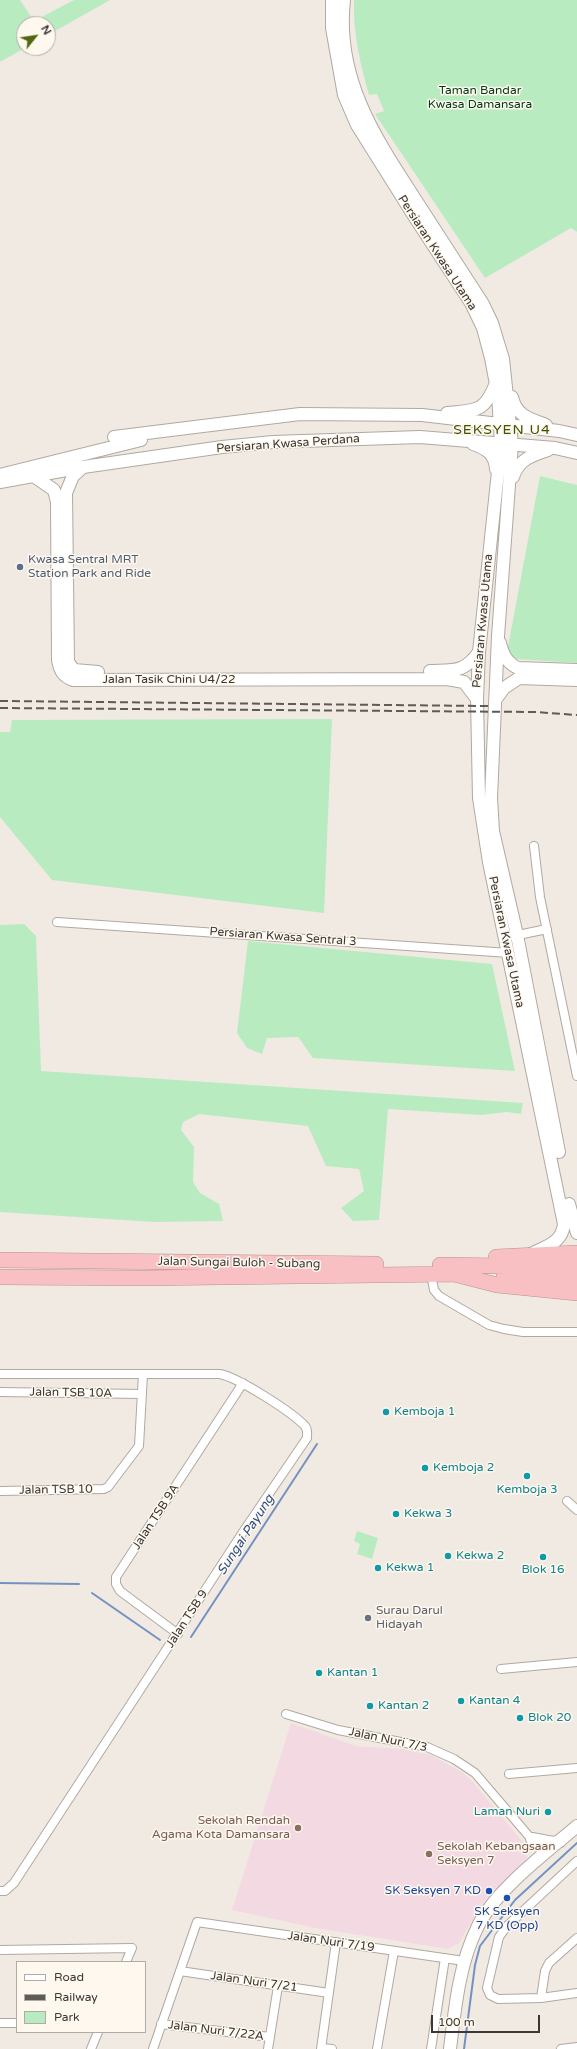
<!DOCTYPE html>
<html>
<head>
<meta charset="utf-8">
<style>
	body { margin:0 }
	#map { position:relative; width:577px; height:2049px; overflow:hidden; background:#f1eae2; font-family:"Varela Round",sans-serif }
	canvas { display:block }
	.legend { position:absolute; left:16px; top:1961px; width:130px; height:72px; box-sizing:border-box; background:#fff8ef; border:1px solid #b0aba4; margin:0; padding:5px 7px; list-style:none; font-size:12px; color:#3a3734 }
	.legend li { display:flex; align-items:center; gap:8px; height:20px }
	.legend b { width:20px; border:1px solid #b0aba4 }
	.north { position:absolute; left:16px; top:16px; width:40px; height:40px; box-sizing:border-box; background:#fff8ef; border:1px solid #b0aba4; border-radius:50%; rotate:60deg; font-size:11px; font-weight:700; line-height:16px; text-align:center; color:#3a3734 }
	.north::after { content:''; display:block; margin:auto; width:14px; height:18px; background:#516612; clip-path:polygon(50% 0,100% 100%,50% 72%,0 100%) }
	.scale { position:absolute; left:431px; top:2015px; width:109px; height:18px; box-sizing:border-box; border:2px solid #3a3734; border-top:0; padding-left:5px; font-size:12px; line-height:14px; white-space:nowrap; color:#3a3734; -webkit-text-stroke:3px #fff8ef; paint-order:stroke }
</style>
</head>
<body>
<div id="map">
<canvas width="577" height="2049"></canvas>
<ul class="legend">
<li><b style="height:5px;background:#fff"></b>Road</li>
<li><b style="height:5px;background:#5e5a56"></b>Railway</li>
<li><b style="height:11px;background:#b9ebc1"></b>Park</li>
</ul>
<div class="north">N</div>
<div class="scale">100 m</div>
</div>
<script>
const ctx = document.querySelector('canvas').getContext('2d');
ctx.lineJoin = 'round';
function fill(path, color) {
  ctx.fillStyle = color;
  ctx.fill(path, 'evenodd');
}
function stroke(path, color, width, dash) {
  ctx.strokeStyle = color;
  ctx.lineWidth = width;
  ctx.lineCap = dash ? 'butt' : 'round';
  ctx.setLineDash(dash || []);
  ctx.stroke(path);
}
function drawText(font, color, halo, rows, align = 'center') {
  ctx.font = font + ' "Varela Round",sans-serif';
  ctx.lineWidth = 3;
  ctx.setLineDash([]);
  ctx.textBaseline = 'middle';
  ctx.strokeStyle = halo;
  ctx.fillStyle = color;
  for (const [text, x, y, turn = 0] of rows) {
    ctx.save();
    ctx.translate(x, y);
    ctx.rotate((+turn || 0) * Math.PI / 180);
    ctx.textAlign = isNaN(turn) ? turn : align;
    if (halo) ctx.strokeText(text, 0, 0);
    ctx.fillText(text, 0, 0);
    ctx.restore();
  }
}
const education = new Path2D(`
	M291,1723L356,1746L402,1749L431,1755L462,1772L472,1781L527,1847V1861L481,1905L459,1943L448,1949L315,1928L232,1910Z`);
const green = new Path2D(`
	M0,0H20L34,21L74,0H110L48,35V24H24L25,48L0,62Z
	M354,0H577V232L571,228L485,278L375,114L384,111L377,94L369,95C360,63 353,34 354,0Z
	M540,476L577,485V663L516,659L507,652Z
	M332,719L324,913L52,880L0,817V732H10L12,720Z
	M24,924L36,936L41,1071L523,1103L521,1114L507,1112L481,1115L388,1109L379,1220L353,1221L341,1208L364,1191L359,1169L326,1166L308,1126L199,1114L183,1122L181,1130L194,1147L193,1182L200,1193L219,1204L223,1221L154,1222L0,1212V925Z
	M248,941L492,964L515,1071L313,1058L298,1037L267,1038L262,1054L247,1048L237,1033Z
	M357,1531L378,1538L372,1559L357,1554L360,1544L354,1541Z`);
const stream = new Path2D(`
	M0,1583L79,1584
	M92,1593L160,1640
	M191,1637L317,1444
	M464,2049L475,1965L480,1946L515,1900L577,1843`);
const street = new Path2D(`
	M534,846L540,897L577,1076
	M57,922L509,953
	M513,936L547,929
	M431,1274L434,1290L439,1296L489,1325L504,1329L523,1332H577
	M0,1374H220C239,1378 292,1412 305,1426C308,1430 307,1433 307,1438L245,1529L14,1883L5,1891H0
	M0,1392L142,1394
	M0,1491L104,1489L108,1487L139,1446L143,1374
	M567,1501L577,1510
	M178,1634L120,1591L116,1584V1577L243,1383
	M501,1669L577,1662
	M286,1714L338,1730L427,1747L454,1759L475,1773L545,1855
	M509,1774L577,1768
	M577,1861L507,1926L499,1937L487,1988L490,1995L498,1999L541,1998L577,1993
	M0,1950L132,1948L126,1962
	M180,1971L329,1993
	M541,1998L545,1971L549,1963L577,1938
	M0,2023H17
	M161,2024L270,2037
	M321,2048L332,2049
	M91,2049L98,2032
	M153,2049L197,1922L464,1961
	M268,2049L278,1986
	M321,2049L336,1942
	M377,2049L394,1951
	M431,2049L445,1958
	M561,2049L577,2047`);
const secondary = new Path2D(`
	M332,0V28L344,95L357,125L416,219L471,303L483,328L491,358L498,395L501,443L479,652L477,699L479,798L489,862L564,1224C562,1243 547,1246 531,1254
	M344,0C335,79 376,139 417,202C439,236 461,270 483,304L492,323L503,359L512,444L498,636L491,798L493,831L517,935L559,1152
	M512,397C516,416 530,419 546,425
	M447,413C477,410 484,413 496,383
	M114,437L300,414L422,415L559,431L577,435
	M473,444C487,449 495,454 496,469
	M83,467L73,476L66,493L68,662L74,670L98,672
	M0,475L141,440
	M35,477L54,490L57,502L58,660C60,671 63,676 73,680L447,679L464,682L477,699
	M513,477C518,460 532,455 548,450
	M0,482L83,467L222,447L273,442L420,437L555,448L577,453
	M500,643C503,655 507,663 518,668L577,670
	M430,671C454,670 464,673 479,652
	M496,699L504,688L519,678L577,680
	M569,1204L577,1233
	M532,1839L553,1843L560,1841
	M450,2049C455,2008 459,1965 477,1928C494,1891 546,1853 577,1826`);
const highway = new Path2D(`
	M496,1257L577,1253
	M0,1260L376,1264
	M440,1265L577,1267
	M0,1277L143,1278L454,1274L497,1285L577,1293
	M504,1277L577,1279`);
const rail = new Path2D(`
	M0,701L488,706
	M0,708L535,712L577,715`);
const markers = [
	[20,567,4,"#5c6f8a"],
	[386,1412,4,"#0f9aa8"],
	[425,1468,4,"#0f9aa8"],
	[527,1476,4,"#0f9aa8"],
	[396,1514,4,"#0f9aa8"],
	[448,1556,4,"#0f9aa8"],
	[543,1557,4,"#0f9aa8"],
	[378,1568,4,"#0f9aa8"],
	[368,1618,4,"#6b7280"],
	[319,1673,4,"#0f9aa8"],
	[461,1701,4,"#0f9aa8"],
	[370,1706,4,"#0f9aa8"],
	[520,1718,4,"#0f9aa8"],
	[548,1812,4,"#0f9aa8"],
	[298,1828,4,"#8d6e63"],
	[429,1854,4,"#8d6e63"],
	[489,1891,4,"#1a4fb4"],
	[507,1898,4,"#1a4fb4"]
];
const parkNames = [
	["Taman Bandar",480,91],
	["Kwasa Damansara",480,105]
];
const streetNames = [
	["Persiaran Kwasa Utama",437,253,57],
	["Persiaran Kwasa Perdana",288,444,-4],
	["Persiaran Kwasa Utama",483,621,-85],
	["Jalan Tasik Chini U4/22",169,680],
	["Persiaran Kwasa Sentral 3",283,937,4],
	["Persiaran Kwasa Utama",506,942,78],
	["Jalan Sungai Buloh - Subang",239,1263,1],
	["Jalan TSB 10A",71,1393,1],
	["Jalan TSB 10",56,1490,-1],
	["Jalan TSB 9A",156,1517,-57],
	["Jalan TSB 9",187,1619,-57],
	["Jalan Nuri 7/3",388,1740,12],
	["Jalan Nuri 7/19",331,1942,8],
	["Jalan Nuri 7/21",254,1982,8],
	["Jalan Nuri 7/22A",216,2031,7]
];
const serviceNames = [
	["Kwasa Sentral MRT",28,560],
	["Station Park and Ride",28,574]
];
const cultureNames = [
	["Kemboja 1",394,1412],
	["Kemboja 2",433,1468],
	["Kemboja 3",527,1490,"center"],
	["Kekwa 3",404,1514],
	["Kekwa 2",456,1556],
	["Kekwa 1",386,1568],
	["Blok 16",543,1570,"center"],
	["Kantan 1",327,1673],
	["Kantan 4",469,1701],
	["Kantan 2",378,1706],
	["Blok 20",528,1718],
	["Laman Nuri",540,1812,"right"]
];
const worshipNames = [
	["Surau Darul",376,1611],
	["Hidayah",376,1625]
];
const educationNames = [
	["Sekolah Rendah",290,1821],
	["Agama Kota Damansara",290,1835],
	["Sekolah Kebangsaan",437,1847,"left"],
	["Seksyen 7",437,1861,"left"]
];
const transitNames = [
	["SK Seksyen 7 KD",481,1891],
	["SK Seksyen",507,1912,"center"],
	["7 KD (Opp)",507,1926,"center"]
];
const waterNames = [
	["Sungai Payung",246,1535,-57]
];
const quarterNames = [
	["SEKSYEN U4",502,430]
];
fill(education, '#f3dae2');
fill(green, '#b9ebc1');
stroke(stream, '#7492c1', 2);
stroke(street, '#b0a9a1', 10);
stroke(secondary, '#b0a9a1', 14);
stroke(highway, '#b69091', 16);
stroke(street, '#fff', 8);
stroke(secondary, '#fff', 12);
stroke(highway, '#f9c0c3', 15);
stroke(rail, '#5e5a56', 2, [8, 4]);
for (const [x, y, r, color] of markers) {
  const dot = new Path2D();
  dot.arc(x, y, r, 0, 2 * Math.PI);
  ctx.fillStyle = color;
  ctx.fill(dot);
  stroke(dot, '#fff8ef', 1.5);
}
drawText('12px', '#003a14', '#fff8ef', parkNames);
drawText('12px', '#3a3734', '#fff8ef', streetNames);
drawText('12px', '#4e5e75', '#fff8ef', serviceNames, 'left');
drawText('12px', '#0d838f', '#fff8ef', cultureNames, 'left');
drawText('12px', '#5b616d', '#fff8ef', worshipNames, 'left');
drawText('12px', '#785e54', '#fff8ef', educationNames, 'right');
drawText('12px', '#164399', '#fff8ef', transitNames, 'right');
drawText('italic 13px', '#2a4f8b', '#fff8ef', waterNames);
ctx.letterSpacing = '1px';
drawText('14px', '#415302', '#fff8ef', quarterNames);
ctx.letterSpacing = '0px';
</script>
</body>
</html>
